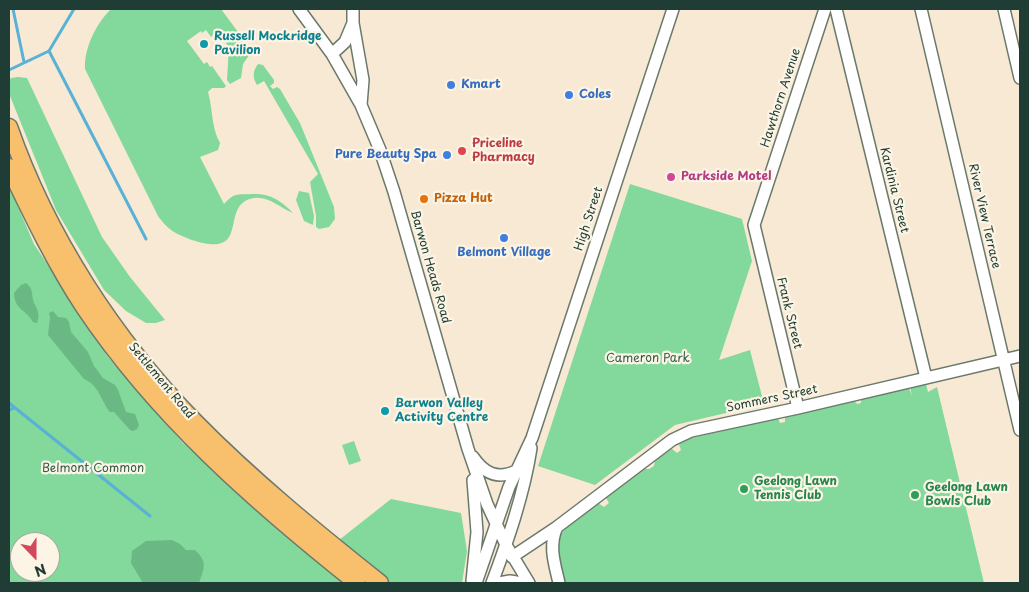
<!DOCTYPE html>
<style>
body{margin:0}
#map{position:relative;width:1029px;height:592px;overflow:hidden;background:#f8e9d4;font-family:"Playpen Sans",sans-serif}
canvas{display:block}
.frame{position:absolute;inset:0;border:10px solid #1f3d34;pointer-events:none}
.north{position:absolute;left:10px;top:532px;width:50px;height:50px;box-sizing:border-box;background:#fcf5e5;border:1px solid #a4ab9e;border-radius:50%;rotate:158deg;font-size:14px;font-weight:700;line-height:20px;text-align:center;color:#1f3d34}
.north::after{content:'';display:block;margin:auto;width:18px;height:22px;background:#d1495b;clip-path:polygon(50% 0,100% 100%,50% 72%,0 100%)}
</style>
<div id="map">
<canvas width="1029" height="592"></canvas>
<div class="frame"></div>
<div class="north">N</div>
</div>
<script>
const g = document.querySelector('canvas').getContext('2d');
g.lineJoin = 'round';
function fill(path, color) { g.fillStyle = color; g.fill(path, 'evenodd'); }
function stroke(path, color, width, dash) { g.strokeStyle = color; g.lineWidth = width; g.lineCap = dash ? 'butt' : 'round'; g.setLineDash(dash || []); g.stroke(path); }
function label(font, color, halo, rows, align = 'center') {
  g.font = font + ' "Playpen Sans",sans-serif'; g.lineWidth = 4.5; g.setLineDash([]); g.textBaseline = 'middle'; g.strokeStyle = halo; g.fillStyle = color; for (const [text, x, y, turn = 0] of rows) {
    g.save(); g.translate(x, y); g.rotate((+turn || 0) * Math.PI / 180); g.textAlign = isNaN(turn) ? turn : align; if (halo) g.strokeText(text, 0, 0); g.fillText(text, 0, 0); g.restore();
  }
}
fill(new Path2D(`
 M111,9H221L249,47L250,54L243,64L241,78L230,84L227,80L229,47L218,32L211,37L206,30L202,33L201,31L187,41L204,64L207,62L210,67L212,66L226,86L224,88H212L208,92C213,109 211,127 220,143L218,150L200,157L224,204C235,192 237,195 252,194C269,193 281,200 293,213C280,208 269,196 254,198C217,204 254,260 192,240C176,234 169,231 158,216L85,69C84,48 96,24 111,9Z
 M258,64L263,65L274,80V83L270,86L273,89L277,87L280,89L300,123L334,207L335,219L329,227L319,229L316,227V216L310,182L318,174L264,81L257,85C252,77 253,71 258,64Z
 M18,77L27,78L102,237L130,277L165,320L156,323H146L126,311L104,290L56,210L10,96L9,80L11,78Z
 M630,184L742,219L752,261L719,360L750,350L764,404L675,425L595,485L538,466Z
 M9,186L34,244L108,357L183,443L315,559L391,499L461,513L467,551L462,583H9ZM20,542H50V572H20Z
 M299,191L309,193L314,216L313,225L304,221L296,200Z
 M926,384L928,392L937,387L984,583H563C561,573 556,562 556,552C556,528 581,516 598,503L604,507L609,503L606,498L644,469H649L654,466L655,461L670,449H672L677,453L681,450L679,445L682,441L691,438L778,418L780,423L785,422V416L854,400L857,404L861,403V399L909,388L912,396L910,387Z
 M354,441L361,461L349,465L342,445Z`), '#83d89b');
fill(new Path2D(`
 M26,283C34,289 31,295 34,303C38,310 40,315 37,323L33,322C26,309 15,311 14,293L21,285Z
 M53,311L58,317L66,318L69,322L71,332L88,352L94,366L103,378L115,385L118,390L126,412L135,414L139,425L137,429L133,431L130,430L114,412H110C101,401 99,385 84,379L48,335L50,318L49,313Z
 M172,540L180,544L186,550H195C208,562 204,568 199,583H143L131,563L132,551L146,541Z`), '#6ab883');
stroke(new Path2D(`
 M13,9L24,62
 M49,51L74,9
 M9,70L49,51L146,239
 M9,403L150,516
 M9,410L14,408`), '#59b1d6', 3);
const minor = new Path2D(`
 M299,9L332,54L361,105L380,150L394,192L468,449L487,504L506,545L529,583
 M353,9V23L363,80L361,105
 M836,9L926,378
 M921,9L1020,430
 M1004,9L1020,78
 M332,54L345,42L353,23
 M798,408L754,225L825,9
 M473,457C484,473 497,480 516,471
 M557,527C548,546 555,565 559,583
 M512,557L557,527L672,440L691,431L798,408L1020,356
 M472,581L477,532L473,480
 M476,583L509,487L532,438L673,9
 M492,583C508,540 524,494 531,448
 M499,583L510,581L522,583`);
const highway = new Path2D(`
 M9,127C47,236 114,339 195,422C252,480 316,532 380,583
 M9,167C32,215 55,263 84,307C157,416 255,502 357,583`);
stroke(minor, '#6b796c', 14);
stroke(highway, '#6b796c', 19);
stroke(minor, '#fff', 11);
stroke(highway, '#f8bf6c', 16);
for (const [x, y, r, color] of [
 [204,44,5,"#0f9aa8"],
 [451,85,5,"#3f7fe0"],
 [569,95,5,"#3f7fe0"],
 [462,151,5,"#e0444e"],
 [447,155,5,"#3f7fe0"],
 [671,177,5,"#d1479c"],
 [424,199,5,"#e8710a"],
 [504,238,5,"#3f7fe0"],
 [385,411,5,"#0f9aa8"],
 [744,489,5,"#2e9e5b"],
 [915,495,5,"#2e9e5b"]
]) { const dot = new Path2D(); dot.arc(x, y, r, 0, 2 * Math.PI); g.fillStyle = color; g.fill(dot); stroke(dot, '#fcf5e5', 2); }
label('bold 12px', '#0d838f', '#fcf5e5', [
 ["Russell Mockridge",214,37],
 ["Pavilion",214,51],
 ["Barwon Valley",395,404],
 ["Activity Centre",395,418]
], 'left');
label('bold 12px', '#366cbe', '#fcf5e5', [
 ["Kmart",461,85],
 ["Coles",579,95],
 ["Pure Beauty Spa",437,155,"right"],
 ["Belmont Village",504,253,"center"]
], 'left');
label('12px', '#1f3d34', '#fcf5e5', [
 ["Hawthorn Avenue",781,98,-72],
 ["Kardinia Street",894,190,76],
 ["River View Terrace",984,216,77],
 ["High Street",589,219,-72],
 ["Barwon Heads Road",430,267,74],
 ["Frank Street",789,313,76],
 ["Settlement Road",161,381,50],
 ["Sommers Street",772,399,-12]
]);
label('bold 12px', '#be3a42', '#fcf5e5', [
 ["Priceline",472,144],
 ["Pharmacy",472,158]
], 'left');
label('bold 12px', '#b23c85', '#fcf5e5', [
 ["Parkside Motel",681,177]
], 'left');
label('bold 12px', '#c56008', '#fcf5e5', [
 ["Pizza Hut",434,199]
], 'left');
label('12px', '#335c49', '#fcf5e5', [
 ["Cameron Park",648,359],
 ["Belmont Common",93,469]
]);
label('bold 12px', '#27864d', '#fcf5e5', [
 ["Geelong Lawn",754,482],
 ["Tennis Club",754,496],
 ["Geelong Lawn",925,488],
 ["Bowls Club",925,502]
], 'left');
</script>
